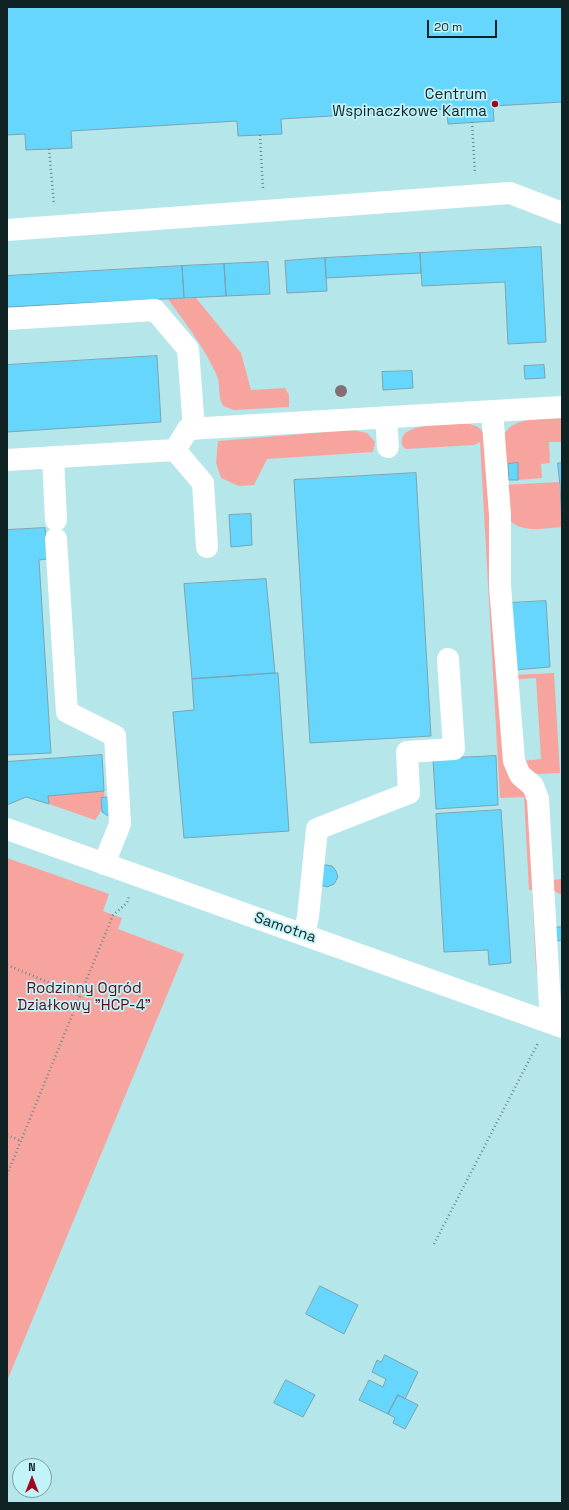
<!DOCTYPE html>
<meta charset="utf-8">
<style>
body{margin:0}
#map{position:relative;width:569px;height:1510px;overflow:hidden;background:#b5e6ea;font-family:"Space Grotesk",sans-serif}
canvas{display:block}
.frame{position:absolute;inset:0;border:8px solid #0f2224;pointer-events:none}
.north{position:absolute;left:12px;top:1458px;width:40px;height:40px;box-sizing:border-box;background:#c2f3f8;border:1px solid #7a9fa3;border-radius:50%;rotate:0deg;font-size:11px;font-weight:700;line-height:16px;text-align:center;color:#0f2224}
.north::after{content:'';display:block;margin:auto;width:14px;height:18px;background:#a30620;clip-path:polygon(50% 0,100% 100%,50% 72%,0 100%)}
.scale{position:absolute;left:427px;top:20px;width:70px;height:18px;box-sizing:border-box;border:2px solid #0f2224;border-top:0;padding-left:5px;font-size:12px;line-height:14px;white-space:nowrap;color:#0f2224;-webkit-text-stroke:3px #c2f3f8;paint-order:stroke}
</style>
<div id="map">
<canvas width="569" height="1510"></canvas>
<div class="frame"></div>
<div class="north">N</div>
<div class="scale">20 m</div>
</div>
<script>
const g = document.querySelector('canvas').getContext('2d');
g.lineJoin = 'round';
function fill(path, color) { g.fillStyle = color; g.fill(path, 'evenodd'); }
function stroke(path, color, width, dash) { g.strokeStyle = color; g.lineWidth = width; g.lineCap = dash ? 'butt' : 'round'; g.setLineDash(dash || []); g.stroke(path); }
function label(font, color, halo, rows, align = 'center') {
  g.font = font + ' "Space Grotesk",sans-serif'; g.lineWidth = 3.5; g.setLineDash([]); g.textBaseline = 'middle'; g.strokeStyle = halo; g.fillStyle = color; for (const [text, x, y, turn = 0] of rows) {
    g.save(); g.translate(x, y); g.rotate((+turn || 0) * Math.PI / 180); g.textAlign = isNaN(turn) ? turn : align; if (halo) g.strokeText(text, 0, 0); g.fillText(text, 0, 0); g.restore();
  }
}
fill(new Path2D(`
 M196,298L241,353L251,390L285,388L289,395V407L234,410L223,406C217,394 221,386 217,376C205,348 186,324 168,299Z
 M562,418V442H549L550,463L541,464L542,478L518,480L517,463L502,464C503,456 501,444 504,436C510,416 545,419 562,418Z
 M470,424L478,427L484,433L527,793L541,997L536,968L532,890H529L524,797L500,798L480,442L474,445L406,449C402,446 401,444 402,439C404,422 456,424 470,424Z
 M352,430L367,433L375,442L373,452L267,459L254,485L239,486L221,478L216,463L218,441Z
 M559,482L562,527C546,528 520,534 509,519C505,513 505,493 503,485Z
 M554,673L560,773L538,774L531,772L523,761L541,759L536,678L518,679L514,675Z
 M104,791C106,803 102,811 95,820L49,804L48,796Z
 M7,858L109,894L103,911L122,918L118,929L184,954L7,1381Z
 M562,879V895L554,891L552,880Z`), '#f7a49f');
const building = new Path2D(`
 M7,7H562V102L493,106L494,121L448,124L447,109L281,119L282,134L238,136L237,121L71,131L72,148L26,150L25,134L7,135Z
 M541,247L546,342L508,344L505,282L422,286L420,253Z
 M420,253L421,273L326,278L325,258Z
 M325,258L327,291L287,293L285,261Z
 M268,262L270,294L226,296L224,264Z
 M224,264L226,296L184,298L182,266Z
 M182,266L184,298L7,307V276Z
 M157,356L161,422L7,432V365Z
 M544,365L545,378L525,379L524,366Z
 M412,371L413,388L383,390L382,372Z
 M518,463V480H509L508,464Z
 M558,463H562V526L560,485Z
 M416,473L431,736L310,743L294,480Z
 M251,514L252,545L231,547L229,515Z
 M45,528L47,559L39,560L51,753L7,755V530Z
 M266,579L275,673L192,679L184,584Z
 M546,601L550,667L514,670L510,603Z
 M275,673H278L289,831L184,838L173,712L194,710L192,679Z
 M102,755L104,791L48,796L49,804L26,797L7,805V762Z
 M496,756L498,805L436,809L433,759Z
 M114,797L110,817L102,812L101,798Z
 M501,810L511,963L489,965L488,950L444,952L436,814Z
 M326,865L332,866L336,871L338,877L334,884L327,887L321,885L320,868Z
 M556,927H562V940L557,941Z
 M320,1286L358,1305L344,1334L306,1314Z
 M385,1355L418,1372L405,1399L398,1395L388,1414L359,1400L369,1380L383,1387L386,1379L372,1372L377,1360L381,1362Z
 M286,1380L315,1395L303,1417L274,1403Z
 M398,1395L418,1405L405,1429L393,1423L395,1418L388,1414Z`);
fill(building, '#67d6fc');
stroke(building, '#79a3b2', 1);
stroke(new Path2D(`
 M472,122L475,174
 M260,135L263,189
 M49,149L54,205
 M7,965L81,996
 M7,1135L21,1141
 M7,1175L113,915L127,903L129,897
 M434,1244L538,1043`), '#688b8e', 2.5, [1, 3]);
stroke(new Path2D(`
 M7,230L510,193L562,213
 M7,319L155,310L188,349L194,429
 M492,411L500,515V586L514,761L520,775L533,786L538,799L551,1023
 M386,418L388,447
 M175,450L203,483L207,547
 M53,457L56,520
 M7,460L175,450L188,429L562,407
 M56,539L67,712L115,736L120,824L104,864
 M7,829L562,1027
 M304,934L308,917L317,829L409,793L407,752L454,749L448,659`), '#fff', 22);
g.fillStyle = '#856d73';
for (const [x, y] of [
 [341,391]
]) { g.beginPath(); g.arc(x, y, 6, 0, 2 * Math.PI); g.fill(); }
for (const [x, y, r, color] of [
 [495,104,4,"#a30620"]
]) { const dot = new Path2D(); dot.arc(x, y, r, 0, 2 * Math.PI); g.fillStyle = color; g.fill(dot); stroke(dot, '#c2f3f8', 1.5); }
label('15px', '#0f2224', '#c2f3f8', [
 ["Centrum",487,95],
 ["Wspinaczkowe Karma",487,112]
], 'right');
label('15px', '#0f2224', '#c2f3f8', [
 ["Samotna",285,928,19]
]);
label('15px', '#5e0a12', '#c2f3f8', [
 ["Rodzinny Ogród",84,989],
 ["Działkowy \"HCP-4\"",84,1006]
]);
</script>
